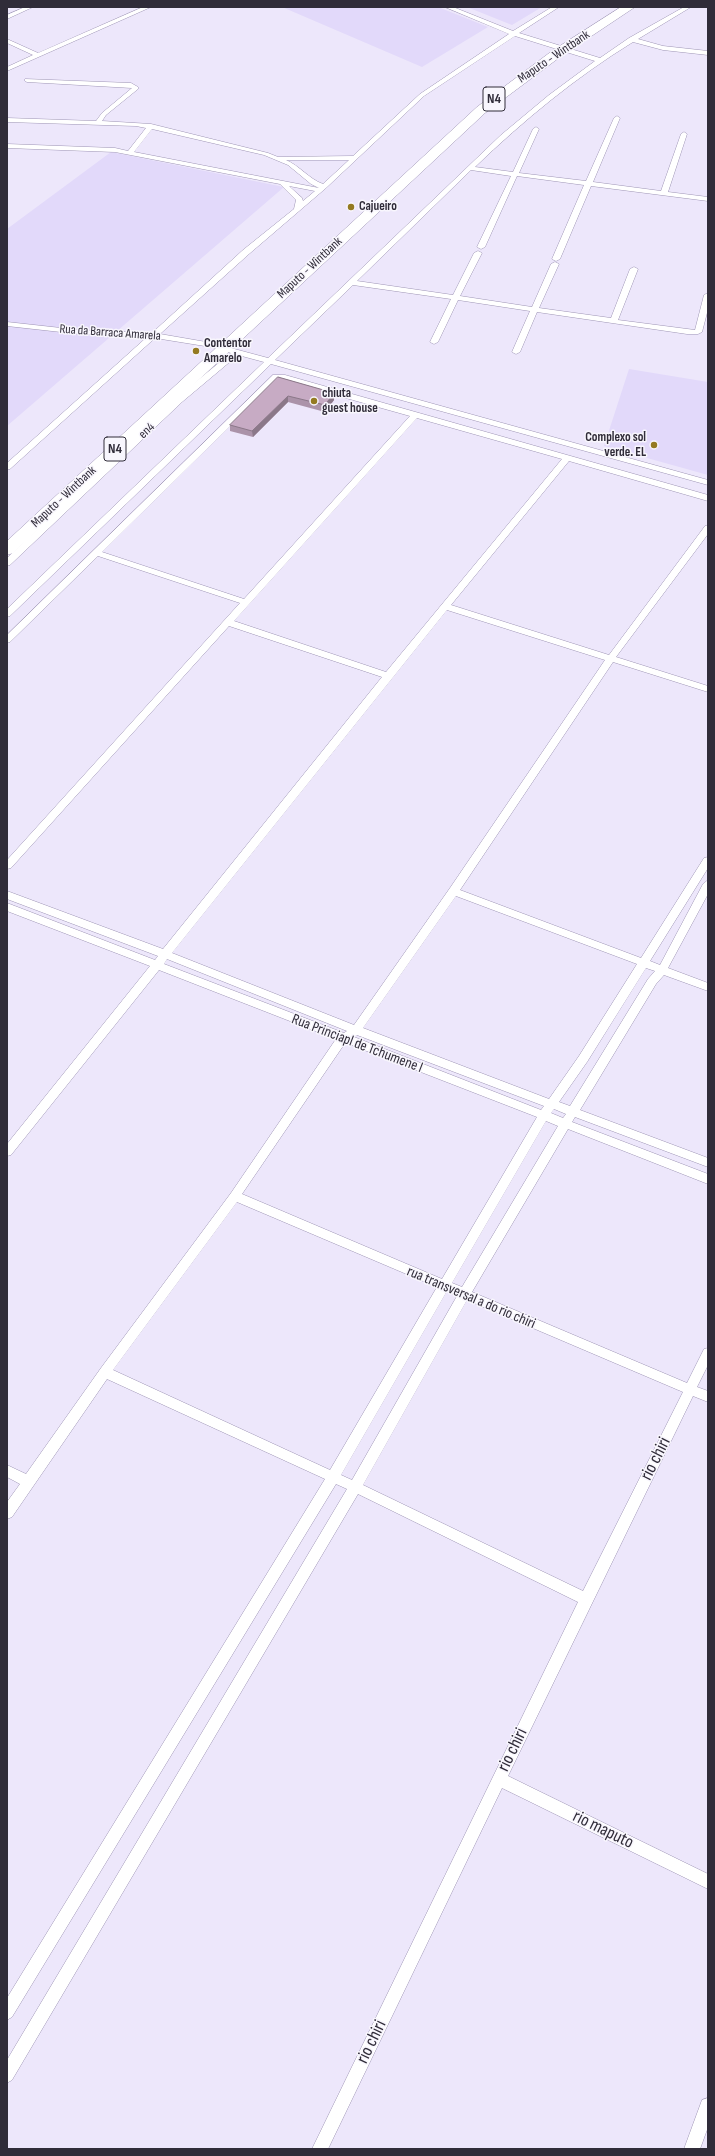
<!DOCTYPE html>
<style>
body{margin:0}
#map{position:relative;width:715px;height:2156px;overflow:hidden;background:#ede7fb;font-family:"Sofia Sans Condensed",sans-serif}
canvas{display:block}
.frame{position:absolute;inset:0;border:8px solid #302c39;pointer-events:none}
</style>
<div id="map">
<canvas width="715" height="2156"></canvas>
<div class="frame"></div>
</div>
<script>
const g = document.querySelector('canvas').getContext('2d');
g.lineJoin = 'round';
function fill(path, color) { g.fillStyle = color; g.fill(path, 'evenodd'); }
function stroke(path, color, width, dash) { g.strokeStyle = color; g.lineWidth = width; g.lineCap = dash ? 'butt' : 'round'; g.setLineDash(dash || []); g.stroke(path); }
function label(font, color, halo, rows, align = 'center') {
  g.font = font + ' "Sofia Sans Condensed",sans-serif'; g.lineWidth = 3; g.setLineDash([]); g.textBaseline = 'middle'; g.strokeStyle = halo; g.fillStyle = color; for (const [text, x, y, turn = 0] of rows) {
    g.save(); g.translate(x, y); g.rotate((+turn || 0) * Math.PI / 180); g.textAlign = isNaN(turn) ? turn : align; if (halo) g.strokeText(text, 0, 0); g.fillText(text, 0, 0); g.restore();
  }
}
fill(new Path2D(`
 M282,7H438L488,27L422,67Z
 M467,7H542L512,25Z
 M111,152L284,187L7,426V229Z
 M629,369L708,382V475L604,446Z`), '#e2d9fa');
const street = new Path2D(`
 M25,7H33L7,19V15Z
 M143,7H151L7,71V67L33,55L7,43V39L38,53Z
 M445,7H453L513,31L552,7H559L519,33L600,58L629,38L684,7H691L638,39L663,46L708,51V55L663,50L633,42C576,77 524,120 475,167L513,172L533,129L536,127L539,129L519,173L586,181L614,118L617,116L620,118L593,182L661,191L681,134L684,132L687,134L668,192L708,197V201L591,186L560,259L556,261L552,259L584,185L517,176L485,247L481,249L477,247L511,176L471,170L357,281L453,295L474,253L478,251L482,253L460,296L532,307L551,264L555,262L559,264L539,308L611,318L630,269L634,267L638,269L618,320L695,330L704,295L708,293V309L702,332L698,334H687L537,312L520,352L516,354L512,352L530,311L458,300L438,342L434,344L430,342L451,299L353,285L275,360L708,480V485L271,364L10,616L7,617V609L264,362L238,355L182,402L10,565L7,566V558L176,398L231,353L211,347L155,338L10,469H7V463L147,337L79,334L7,326V322L79,330L152,333L243,250L294,209L296,200L280,184L115,152L7,148V144L115,148L128,151L146,128L136,126L7,122V118L96,121L102,113L132,88L27,82L25,81V79L131,83L138,87V89L106,115L102,121L151,124L268,153L278,157L353,156L420,94L509,34ZM515,36L595,61L549,95L501,135L268,358L212,343L160,334L249,254L326,188L424,96ZM152,129L264,155L288,165L311,184L319,188L134,152ZM286,160H349L323,184C309,179 300,166 286,160ZM289,186L315,191L303,201L302,198Z
 M273,375H285L708,495V501L569,461L451,605L609,655L705,526L708,525V534L616,657L708,686V692L613,662L460,890L641,958L704,858L708,857V868L650,961L660,965L703,884L708,880V894L668,968L708,983V991L664,975L656,984L580,1110L708,1158V1167L575,1117L572,1122L708,1174V1184L568,1129L472,1292L687,1383L704,1349L708,1348V1365L697,1387L708,1391V1402L693,1396L508,1776L708,1874V1889L502,1788L328,2149H312L578,1602L358,1494L12,2080L7,2083V2060L347,1489L336,1484L12,2017L7,2020V1998L325,1479L107,1379L12,1517L7,1519V1502L20,1484L7,1477V1465L26,1474L101,1368L231,1193L336,1039L159,970L11,1155L7,1156V1144L150,966L7,911V903L155,960L158,956L7,899V891L163,949L382,677L229,626L11,868L7,869V860L240,603L98,556L10,642L7,643V635ZM278,379L410,416L244,599L102,552ZM417,418L562,459L386,672L234,621ZM447,610L605,660L450,888L354,1025L172,953ZM456,896L637,964L579,1056L549,1099L363,1028ZM167,959L347,1031L344,1033L164,964ZM646,968L655,971L648,979L570,1106L559,1102L587,1062ZM357,1035L544,1106L541,1110L354,1037ZM346,1043L537,1117L442,1279L242,1194L343,1046ZM554,1109L566,1114L563,1118L551,1113ZM546,1121L558,1126L462,1287L452,1283ZM237,1202L437,1287L330,1470L113,1370ZM447,1291L457,1296L352,1480L341,1475ZM467,1300L683,1392L583,1591L363,1485Z
 M708,2098V2127L700,2149H684L702,2100Z`);
const highway = new Path2D(`
 M621,7H635L560,57L485,113L13,553L7,555V541L477,107L552,51Z`);
stroke(street, '#9e95b5', 1);
stroke(highway, '#9e95b5', 1);
fill(street, '#fff');
fill(highway, '#fff');
fill(new Path2D(`
 M278,377L334,393V400L325,412L288,402L253,437L230,431V425Z`), '#ab93a9');
fill(new Path2D(`
 M334,393V400L325,412V405Z
 M288,396V402L253,437L252,431Z`), '#8b7889');
const building = new Path2D(`
 M278,377L334,393L325,405L288,396L252,431L230,425Z`);
fill(building, '#c7abc4');
stroke(building, '#8b7889', 1);
for (const [x, y, r, color] of [
 [351,207,4,"#947a21"],
 [196,351,4,"#947a21"],
 [314,401,4,"#947a21"],
 [654,445,4,"#947a21"]
]) { const dot = new Path2D(); dot.arc(x, y, r, 0, 2 * Math.PI); g.fillStyle = color; g.fill(dot); stroke(dot, '#f8f6fd', 1.5); }
label('13px', '#302c39', '#f8f6fd', [
 ["Maputo - Wintbank",554,57,-34],
 ["Maputo - Wintbank",310,268,-43],
 ["Rua da Barraca Amarela",110,333,4],
 ["en4",147,431,-43],
 ["Maputo - Wintbank",64,497,-43]
]);
label('bold 13px', '#302c39', '#f8f6fd', [
 ["Cajueiro",359,207],
 ["Contentor",204,344],
 ["Amarelo",204,359],
 ["chiuta",322,394],
 ["guest house",322,409],
 ["Complexo sol",646,438,"right"],
 ["verde. EL",646,453,"right"]
], 'left');
for (const [x, y, w] of [
 [494,99,22],
 [115,449,22]
]) { const box = new Path2D(); box.roundRect(x - w / 2, y - 12, w, 24, 3); g.fillStyle = '#f8f6fd'; g.fill(box); stroke(box, '#302c39', 1); }
label('bold 14px', '#302c39', null, [
 ["N4",494,99],
 ["N4",115,449]
]);
label('15px', '#302c39', '#f8f6fd', [
 ["Rua Princiapl de Tchumene I",357,1044,21],
 ["rua transversal a do rio chiri",471,1298,23]
]);
label('18px', '#302c39', '#f8f6fd', [
 ["rio chiri",656,1459,-63],
 ["rio chiri",513,1750,-64],
 ["rio maputo",603,1830,26],
 ["rio chiri",372,2042,-64]
]);
</script>
